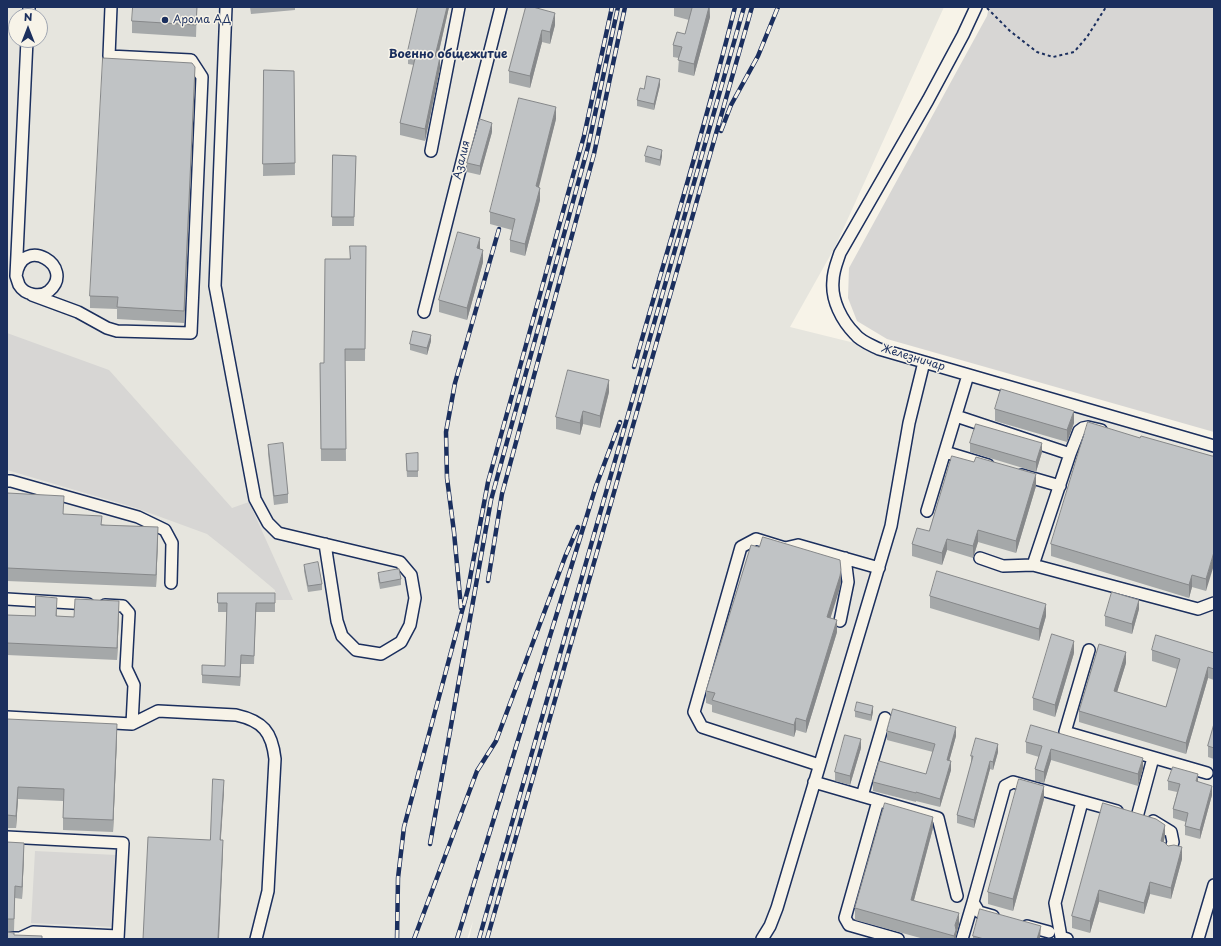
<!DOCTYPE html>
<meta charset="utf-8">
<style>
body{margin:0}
#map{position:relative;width:1221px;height:946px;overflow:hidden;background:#f7f3e8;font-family:"Playpen Sans",sans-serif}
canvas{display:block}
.frame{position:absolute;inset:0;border:8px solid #1b2f5e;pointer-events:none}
.north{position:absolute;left:8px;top:8px;width:40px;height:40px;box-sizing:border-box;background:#f7f3e8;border:1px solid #9fa5b1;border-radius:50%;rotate:0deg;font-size:11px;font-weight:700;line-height:16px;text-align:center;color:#1b2f5e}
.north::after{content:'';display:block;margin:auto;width:14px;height:18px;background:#1b2f5e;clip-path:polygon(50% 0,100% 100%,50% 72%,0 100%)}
</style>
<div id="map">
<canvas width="1221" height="946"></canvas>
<div class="frame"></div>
<div class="north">N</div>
</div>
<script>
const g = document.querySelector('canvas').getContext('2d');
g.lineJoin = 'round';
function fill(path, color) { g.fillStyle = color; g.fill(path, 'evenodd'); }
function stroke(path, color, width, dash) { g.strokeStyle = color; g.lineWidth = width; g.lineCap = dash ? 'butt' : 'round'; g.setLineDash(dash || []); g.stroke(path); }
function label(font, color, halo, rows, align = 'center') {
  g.font = font + ' "Playpen Sans",sans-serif'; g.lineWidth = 3; g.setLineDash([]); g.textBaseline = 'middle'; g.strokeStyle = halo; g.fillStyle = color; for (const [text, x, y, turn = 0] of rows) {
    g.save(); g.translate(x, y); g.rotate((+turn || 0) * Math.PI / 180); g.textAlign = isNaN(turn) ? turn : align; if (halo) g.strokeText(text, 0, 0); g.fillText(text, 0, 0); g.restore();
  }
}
fill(new Path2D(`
 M7,7H944L835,247L790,327L879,349L1214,446V939H469L473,921L467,939H7ZM16,16H40V40H16Z`), '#e6e5de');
fill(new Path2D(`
 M989,7H1214V432L887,339L857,321L848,298L849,268L987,16Z
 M7,333L109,370L232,508L249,502L293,600H276L275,590L231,553L207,534L136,508L7,470Z
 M35,851L116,855L113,927L31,923Z`), '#d7d6d4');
const minor = new Path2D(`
 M226,7L215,286L255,499L268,523L278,533L400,562L411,575L415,598L410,625L401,642L381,654L356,650L342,636L337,621L325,544
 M976,7L963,35L928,100L840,253C837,262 833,271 833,281C831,300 842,321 855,334C860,341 871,345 879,349L1214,446
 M29,16V7
 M431,151L459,7
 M16,276C22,233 77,267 49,291C40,298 25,295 19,285C18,282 17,279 16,276L27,40
 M32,295L78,312L107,328L117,331L191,333L202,77L191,60L109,56L111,7
 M424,312L501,7
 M956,416L1070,454
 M945,452L988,465
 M1022,475L1060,486
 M7,481H11L138,517L165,530L172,543L171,583
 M927,511L968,375
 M980,558L1003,566L1033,565L1198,609L1214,603
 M1033,565L1070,454L1079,431L1083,428L1088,427L1101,430
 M7,599L88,604
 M105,605L123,606L129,613L126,668L134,685L132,724
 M840,621L848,582L845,558
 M1089,650L1065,732L1207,773
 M7,717L132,724L158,711L236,715C263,721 272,732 275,759L268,891L256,939
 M819,765L702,727L694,712L741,547L756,539L785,548L798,545L879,568
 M814,782L938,818L957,896
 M862,796L885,718
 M878,801L845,918L849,925L898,939
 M1137,817L1153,758
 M1153,821L1171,832L1173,842L1170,851
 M7,837L123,843L118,939
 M993,916L979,912L973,902L1005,786L1013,782L1117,811
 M1027,926L1049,932
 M7,938H20L33,932L118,936
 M762,939L770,926L777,908L891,526L909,423L924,362
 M962,939L973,902
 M1067,939L1061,937L1055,903L1082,802
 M1198,939L1214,885`);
stroke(minor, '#1b2f5e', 14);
stroke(new Path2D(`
 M987,8L1010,31L1037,52L1053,57L1074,52L1087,37L1106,7`), '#1b2f5e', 2, [3, 3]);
stroke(minor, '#f7f3e8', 11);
const rail = new Path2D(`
 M721,131L731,105L758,56L778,7
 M634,367C668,247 705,128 735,7
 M488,581L502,494L594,154L625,7
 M461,608L454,532L447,478L446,432L455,383L499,229
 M430,844L491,500L588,147L618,7
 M397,939L398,878L404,827L468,589L488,482L584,136L612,7
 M414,939L477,771L496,741L565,557L578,527
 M457,939L596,486L620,422
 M479,939L744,7
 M487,939L752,7`);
stroke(rail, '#1b2f5e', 4.5);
stroke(rail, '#f7f3e8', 3, [9]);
fill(new Path2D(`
 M197,7L196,37L132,33V21Z
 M250,7H295V10L251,14Z
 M449,7L438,56L440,69L425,141L400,135V123L414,65L408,64V51Z
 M526,7L555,25L550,44L542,42L530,88L509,83V71Z
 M674,7H710V17L694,76L678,72L679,58L673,57V45L685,34L689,20L674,16Z
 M264,70L294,71L295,175L263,176Z
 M195,79L184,323L117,319V309L90,308V296Z
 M660,85L654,110L637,106V100Z
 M556,119L538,187L540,200L525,256L510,252V240L512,230L490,224V212Z
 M492,132L480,175L467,172V163Z
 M333,155L356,156L354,226H332Z
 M645,156H662L660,166L645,162Z
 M366,246L365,361H345L346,461H321L320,363H324L350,259Z
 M483,262L467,320L439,312V300Z
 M431,341L427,355L410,350V344Z
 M609,392L600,428L583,424L580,435L556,429V417Z
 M995,409L1074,423L1067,442L995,421Z
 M1140,438L1212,456L1206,591L1192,587L1189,598L1051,556V544Z
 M970,443L1042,452L1036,472L970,452Z
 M268,445L288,494V503L274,505L268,454Z
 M406,460L418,471V477H407Z
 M1036,486L1016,553L978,542L973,558L947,550L942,565L912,556V544L929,531Z
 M7,493L64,514L158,539L156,587L7,581Z
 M304,565L322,584V590L308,592L304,571Z
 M378,573L401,579V585L380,589L378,579Z
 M841,582L830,618L837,632L806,733L796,730L794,737L712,712V705L706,703V691Z
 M218,593H275V612H256L254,664H241L240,686L202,683V675L225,666L227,612H218Z
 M930,596L1046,616L1039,641L930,608Z
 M1139,609L1132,634L1105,626V616Z
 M57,610V616L74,617L119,613L117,660L7,655V615L35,616Z
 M1152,650L1214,653V680L1208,678L1186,754L1079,722V711L1126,663L1117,692L1166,707L1177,669L1152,661Z
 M1074,653L1055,717L1033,710V698Z
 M855,711L873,712L871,721L855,717Z
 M7,719L117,737L113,832L63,830V801L18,799L16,828H7Z
 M1214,724V759L1208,757V746Z
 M887,731L956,736L949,761L951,770L940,807L916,801V802L873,791V782L926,774L933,752L887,740Z
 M1026,742L1143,769L1138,786L1051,760L1044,783L1035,781V769L1039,757L1026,753Z
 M861,748L850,785L835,781V772Z
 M998,752L993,770L990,769L974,828L957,823V815L971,764V756Z
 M1168,781L1198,782L1212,795L1200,839L1185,835V826L1186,822L1173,818V809L1177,792L1168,790Z
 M1044,799L1013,911L988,904V892Z
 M1103,803L1165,836L1163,842L1182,859L1171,899L1150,894L1144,914L1099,902L1090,933L1072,928V916Z
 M933,828L914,900L959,924L956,936V939H924L855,920V908Z
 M7,842L24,855L22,899L15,898L14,931L7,932Z
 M973,936L1041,938L1040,939H973Z`), '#a5a8a9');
fill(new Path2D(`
 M447,7H449L435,68V56Z
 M709,7L710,17L694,76V64Z
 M555,13V25L550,44V32Z
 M542,30V42L530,88V76Z
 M440,57V69L425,141V129Z
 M195,67V79L184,323V311Z
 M660,79V85L654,110V104Z
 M556,107V119L536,199V186Z
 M492,123V132L480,175V166Z
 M662,150V156L660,166V160Z
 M540,188V200L525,256V244Z
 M480,238V250L477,248Z
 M483,250V262L467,320V308Z
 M431,335V341L427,355V348Z
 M609,380V392L600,428V416Z
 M583,411V424L580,435V423Z
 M1074,411V423L1067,442V430Z
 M1042,443V452L1036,472V462Z
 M1036,474V486L1016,553V541Z
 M158,527V539L156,587V575Z
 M978,530V542L973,558V546Z
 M947,539V550L942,565V553Z
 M1214,552V565L1206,591V579Z
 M841,570V582L840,588L827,629V617Z
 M1192,575V587L1189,598V585Z
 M1139,600V609L1132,634V624Z
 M119,601V613L117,660V648Z
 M1046,604V616L1039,641V629Z
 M837,620V632L806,733V721Z
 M1074,641V653L1055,717V705Z
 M1126,652V663L1114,702V691Z
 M241,655V664L240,686V677Z
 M1208,667V678L1186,754V743Z
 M873,706V712L871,721V715Z
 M796,718V730L794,737V725Z
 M117,724V737L113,832V820Z
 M956,727V736L947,769V760Z
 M861,739V748L850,785V776Z
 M998,744V752L993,770V762Z
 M1051,749V760L1044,783V772Z
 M1143,758V769L1138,786V774Z
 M951,761V770L940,807V799Z
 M990,761V769L974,828V820Z
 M1198,774V783L1196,781Z
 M224,780V792L220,852V840Z
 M1044,786V799L1013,911V899Z
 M1212,786V795L1200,839V830Z
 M18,787V799L16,828V816Z
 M933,817V828L911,911V900Z
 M1165,825V836L1161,853V841Z
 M223,840V852L219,939H218Z
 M24,843V855L22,899V887Z
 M1182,847V859L1171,899V888Z
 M1150,882V894L1144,914V903Z
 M1099,890V902L1090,933V921Z
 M959,913V924L956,936V939H954L955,925Z
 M1041,926L1040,939H1037Z`), '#86888a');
const building = new Path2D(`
 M133,7H197L196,25L132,21Z
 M418,7H447L435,56L440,57L425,129L400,123L416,54L408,51Z
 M526,7H533L555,13L550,32L542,30L530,76L509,71Z
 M687,7H709L694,64L678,60L682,47L673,45L677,32L685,34L692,8Z
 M103,58L192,63L195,67L184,311L117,307L118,297L90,296Z
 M264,70L294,71L295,163L263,164Z
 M647,76L660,79L654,104L637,100L640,88L644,89Z
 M519,98L556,107L536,186L540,188L525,244L510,240L515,219L490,212Z
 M480,119L492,123L480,166L467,163Z
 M648,146L662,150L660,160L645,156Z
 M333,155L356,156L354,217H332Z
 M458,232L480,238L477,248L483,250L467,308L439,300Z
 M350,246H366L365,349H345L346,449H321L320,363H324L325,259H350Z
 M413,331L431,335L427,348L410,344Z
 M568,370L609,380L600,416L583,411L580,423L556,417Z
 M1001,389L1074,411L1067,430L995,409Z
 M1088,422L1140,438L1141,436L1212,456H1214V552L1206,579L1192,575L1189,585L1051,544Z
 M976,424L1042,443L1036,462L970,443Z
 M283,443L288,494L274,496L268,445Z
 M418,453V471H407L406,454Z
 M952,456L974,462L976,457L1036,474L1016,541L978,530L973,546L947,539L942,553L912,544L917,528L929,531Z
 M7,493L64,496L63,514L102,516L101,525L158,527L156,575L7,568Z
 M763,537L840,560L841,570L840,576L827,617L837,620L806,721L796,718L794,725L712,700L715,693L706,691L751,545L759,547Z
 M318,562L322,584L308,586L304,565Z
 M399,569L401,579L380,583L378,573Z
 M937,571L1046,604L1039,629L930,596Z
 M1112,592L1139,600L1132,624L1105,616Z
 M218,593H275V603H256L254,656L241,655L240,677L202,675V665L225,666L227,603H218Z
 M36,596L57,598L56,616L74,617L75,599L119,601L117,648L7,643V615L35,616Z
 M1052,634L1074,641L1055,705L1033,698Z
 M1156,635L1214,653V669L1208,667L1186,743L1079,711L1099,644L1126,652L1114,691L1166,707L1180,659L1152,650Z
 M857,702L873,706L871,715L855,711Z
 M893,709L956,727L947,760L951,761L940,799L916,792V793L873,782L879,761L926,774L935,744L887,731Z
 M7,719L117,724L113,820L63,818L64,789L18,787L16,816L7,815Z
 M1214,724V748L1208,746Z
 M1031,725L1143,758L1138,774L1051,749L1044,772L1035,769L1042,746L1026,742Z
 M845,735L861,739L850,776L835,772Z
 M976,738L998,744L993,762L990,761L974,820L957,815L973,756H971Z
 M1173,767L1198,774L1196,781L1212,786L1200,830L1185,826L1188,813L1173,809L1180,784L1168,781Z
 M213,779L224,780L220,840H223L218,939H143L148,837L210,840Z
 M1019,779L1044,786L1013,899L988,892Z
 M885,803L933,817L911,900L959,913L955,925L956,930L954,936L855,908Z
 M1103,803L1156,819L1165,825L1161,841L1164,842L1168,846L1174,845L1182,847L1171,888L1150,882L1144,903L1099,890L1090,921L1072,916Z
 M7,842L24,843L22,887L15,886L14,919H7Z
 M980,909L1041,926L1037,939H984L973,936Z
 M7,932L14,933V935L42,936V939H7Z`);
fill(building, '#c0c3c5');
stroke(building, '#86888a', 1);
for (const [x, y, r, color] of [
 [165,20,4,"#1b2f5e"]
]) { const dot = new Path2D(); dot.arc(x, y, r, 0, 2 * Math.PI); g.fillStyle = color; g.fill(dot); stroke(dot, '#f7f3e8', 1.5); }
label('11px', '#1b2f5e', '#f7f3e8', [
 ["Арома АД",173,20]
], 'left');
label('11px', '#1b2f5e', '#f7f3e8', [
 ["Азалия",462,160,-76],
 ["Железничар",913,358,17]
]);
label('bold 12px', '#1b2f5e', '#f7f3e8', [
 ["Военно общежитие",448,55]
]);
</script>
